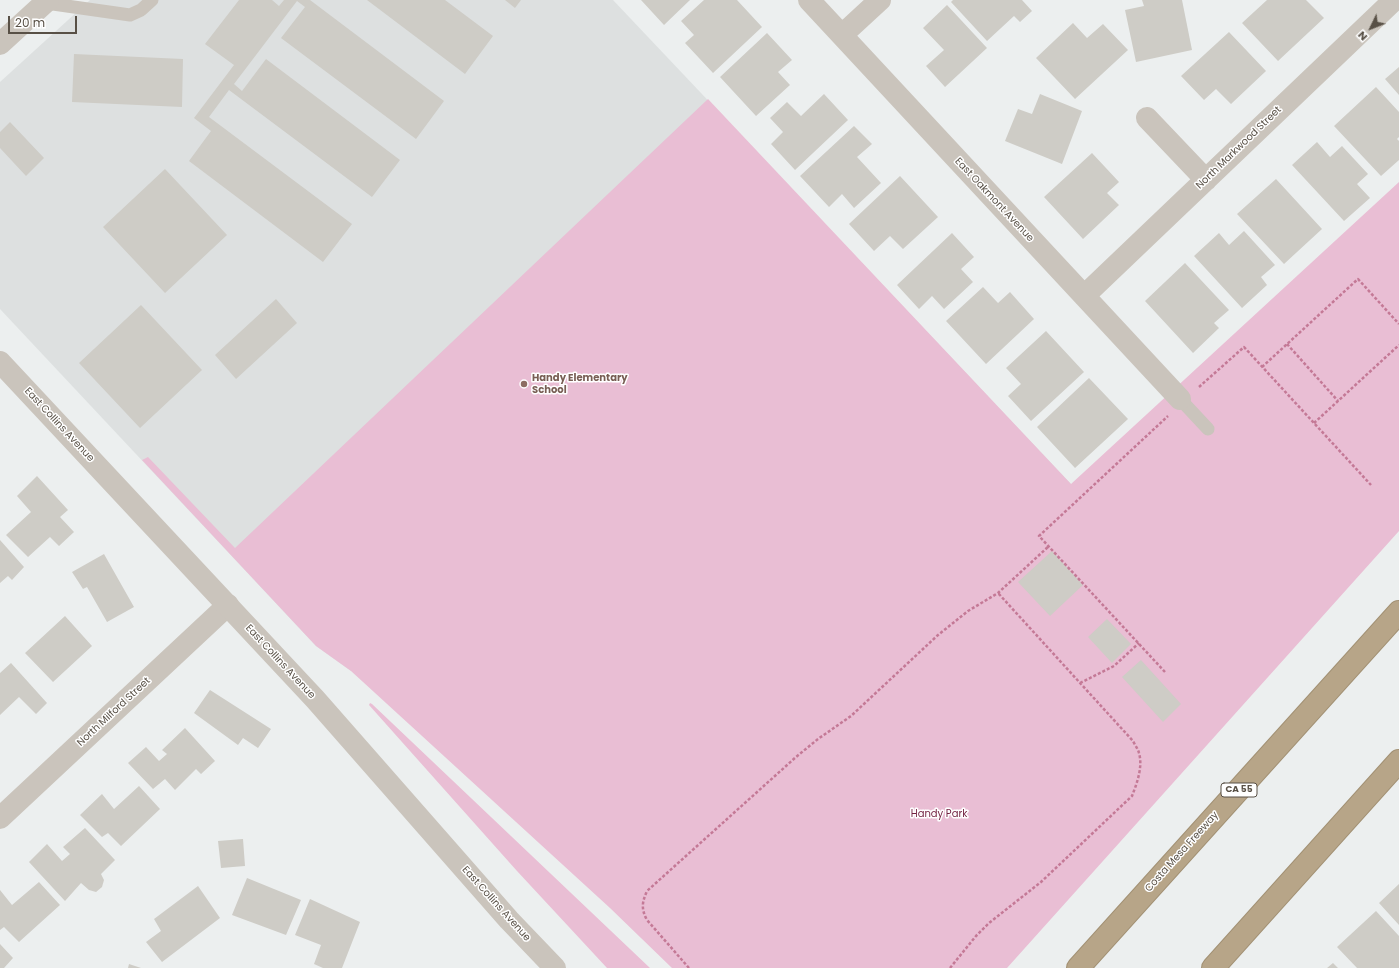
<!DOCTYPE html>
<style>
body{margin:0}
#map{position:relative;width:1399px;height:968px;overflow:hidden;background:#ecefef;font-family:Poppins,sans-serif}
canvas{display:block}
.north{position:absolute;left:1351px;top:8px;width:40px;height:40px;-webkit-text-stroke:3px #fff;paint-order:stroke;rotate:227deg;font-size:11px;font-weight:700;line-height:16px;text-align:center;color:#585046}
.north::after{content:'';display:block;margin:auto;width:14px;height:18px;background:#585046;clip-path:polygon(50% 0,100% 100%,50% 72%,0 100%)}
.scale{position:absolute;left:8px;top:16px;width:69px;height:18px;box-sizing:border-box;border:2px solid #585046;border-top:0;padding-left:5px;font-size:12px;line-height:14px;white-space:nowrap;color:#585046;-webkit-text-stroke:3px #fff;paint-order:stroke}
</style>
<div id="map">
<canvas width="1399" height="968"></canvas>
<div class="north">N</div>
<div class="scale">20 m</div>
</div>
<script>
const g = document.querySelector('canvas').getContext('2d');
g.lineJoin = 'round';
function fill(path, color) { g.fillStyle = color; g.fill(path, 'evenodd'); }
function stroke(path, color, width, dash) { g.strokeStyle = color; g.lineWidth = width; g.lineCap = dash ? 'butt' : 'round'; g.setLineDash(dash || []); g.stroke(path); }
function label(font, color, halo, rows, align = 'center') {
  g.font = font + ' Poppins,sans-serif'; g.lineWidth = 3; g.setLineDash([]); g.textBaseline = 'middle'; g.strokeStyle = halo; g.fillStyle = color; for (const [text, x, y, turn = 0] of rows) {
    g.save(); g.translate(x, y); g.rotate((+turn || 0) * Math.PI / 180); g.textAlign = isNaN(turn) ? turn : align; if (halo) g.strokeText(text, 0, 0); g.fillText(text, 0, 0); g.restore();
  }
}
fill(new Path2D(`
 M90,0H613L1071,484L351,671L316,646L0,309V82Z`), '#dde0e0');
fill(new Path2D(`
 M708,99L1071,484L1399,182V531L1007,968H672L610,908L351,671L316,646L142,460L148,457L235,548Z
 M370,703L372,704L650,968H607L517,871L369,705Z`), '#e9bed4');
fill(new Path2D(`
 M239,0H272L279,6L284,0H310L444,101L416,139L281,38L305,7L297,1L234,84L242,91L266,59L400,160L372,197L229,90L209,117L352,224L323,262L189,161L211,131L194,118L234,65L205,44Z
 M367,0H445L493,36L465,74Z
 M505,0H521L515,8Z
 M641,0H690L664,25Z
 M704,0H737L762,27L713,73L685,43L694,35L681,21Z
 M953,0H1022L1032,11L1020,22L1014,16L987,41L951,2Z
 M1142,0H1182L1192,50L1136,62L1125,10L1144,6Z
 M1267,0H1306L1324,18L1278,61L1242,23Z
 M947,5L987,48L945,87L926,66L944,50L923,28Z
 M1073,23L1087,38L1103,24L1128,50L1075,99L1036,58Z
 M1229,32L1266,71L1231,104L1216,89L1204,100L1181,76Z
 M767,33L792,60L778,72L790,85L756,116L720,77Z
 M74,54L183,59L182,107L72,102Z
 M1399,67V95L1385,79Z
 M1376,87L1399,112V137L1397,139L1399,141V160L1381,176L1334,126Z
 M824,94L848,120L795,170L771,144L783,132L770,118L787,102L801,116Z
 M1040,94L1082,111L1062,164L1005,141L1018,109L1032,114Z
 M10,122L44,158L26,176L0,148V132Z
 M854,126L872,144L857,157L881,183L854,208L842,194L829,207L800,176Z
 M1317,142L1330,157L1342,146L1368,174L1357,184L1370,198L1344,221L1292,165Z
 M1092,153L1119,182L1107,193L1119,205L1083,239L1044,197Z
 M165,169L227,235L165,293L103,227Z
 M900,176L938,217L903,249L890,236L874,251L849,224Z
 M1276,179L1322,229L1284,264L1237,214Z
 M1244,231L1275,265L1261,277L1267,285L1242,308L1194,256L1219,233L1229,245Z
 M952,233L974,257L961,269L973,282L944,309L932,296L919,309L897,285Z
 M1185,263L1229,310L1214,323L1219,328L1193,353L1145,301Z
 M983,287L998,303L1010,292L1034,319L986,364L946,321Z
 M276,299L297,323L236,379L215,355Z
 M141,305L202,370L140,428L79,363Z
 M1046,331L1084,372L1031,421L1008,396L1021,384L1006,368Z
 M1089,378L1128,419L1075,468L1037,427Z
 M37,476L68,510L60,517L74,532L59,546L50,537L28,557L6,535L31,512L17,496Z
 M0,540L24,567L12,580L8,576L0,583Z
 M1052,551L1083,585L1050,616L1018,582Z
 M104,554L134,607L107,622L87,587L83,589L72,572Z
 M65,616L92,646L53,682L25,653Z
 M1107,619L1131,644L1112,663L1088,637Z
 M1141,660L1181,704L1163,722L1122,677Z
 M11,663L47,703L36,714L19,697L0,715V673Z
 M210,690L271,729L258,748L243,738L238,745L194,713Z
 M185,728L215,761L201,774L196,769L175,790L165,779L153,789L128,763L146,747L159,761L167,754L162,750Z
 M139,786L160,809L121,846L108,833L102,837L80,815L102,794L114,809Z
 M85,828L115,860L101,874L104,880L102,887L96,892L89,890L81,883L65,901L29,862L47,844L62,861L70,854L63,847Z
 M243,839L245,866L221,868L218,841Z
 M247,878L301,900L286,935L232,915Z
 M39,882L60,905L19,942L4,927L0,930V890L12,905Z
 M1399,884V925L1379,903Z
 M198,886L220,918L162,962L146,942L161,931L154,919Z
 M310,899L360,922L342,968H323L314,964L321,945L295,935Z
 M1376,911L1399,936V968H1357L1337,947Z
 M0,944L13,958L4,968H0Z
 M1333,963L1338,968H1327Z
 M129,964L141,968H128Z`), '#ceccc6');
const motorway = new Path2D(`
 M1078,968L1399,612
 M1213,968L1399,761`);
stroke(motorway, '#a29174', 24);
stroke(new Path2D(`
 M1287,344L1338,401
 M1262,367L1358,279L1399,324
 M1199,387L1244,347L1371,485
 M1314,423L1399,345
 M1165,672L1039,536L1168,416
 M1080,683L1114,666L1139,643
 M689,968L647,920C641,909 642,902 647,891L796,757L818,739L851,716L938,635L968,611L998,593L1049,546
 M950,968L976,936L989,923L1041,882L1132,796C1137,783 1143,767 1139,753C1138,749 1135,745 1133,741L998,593`), '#c47996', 2.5, [3, 2]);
stroke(new Path2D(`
 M46,3L130,15L141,10L152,0
 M1180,399L1208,429`), '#cac4bc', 13);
stroke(new Path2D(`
 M809,0L1180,399
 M842,35L880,0
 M1147,118L1206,180
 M1084,296L1394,0
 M0,818L228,605`), '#cac4bc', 22);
stroke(new Path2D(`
 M0,44L48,0
 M0,362L315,699L509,920L555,968`), '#cac4bc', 22);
stroke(motorway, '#b7a588', 22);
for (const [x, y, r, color] of [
 [524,384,4,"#8d6e63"]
]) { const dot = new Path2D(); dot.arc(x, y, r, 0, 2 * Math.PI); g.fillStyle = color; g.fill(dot); stroke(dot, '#fff', 1.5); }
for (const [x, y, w] of [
 [1239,790,36]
]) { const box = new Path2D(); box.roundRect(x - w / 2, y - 7, w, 14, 3); g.fillStyle = '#fff'; g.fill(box); stroke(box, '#585046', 1); }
label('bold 9px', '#585046', null, [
 ["CA 55",1239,790]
]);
label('10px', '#585046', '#fff', [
 ["North Markwood Street",1239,148,-44],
 ["East Oakmont Avenue",994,200,47],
 ["East Collins Avenue",59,425,47],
 ["East Collins Avenue",280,662,47],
 ["North Milford Street",114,712,-43],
 ["Costa Mesa Freeway",1182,852,-48],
 ["East Collins Avenue",496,904,48]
]);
label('bold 10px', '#785e54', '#fff', [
 ["Handy Elementary",532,378],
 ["School",532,390]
], 'left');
label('10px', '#711f3f', '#fff', [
 ["Handy Park",939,814]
]);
</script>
